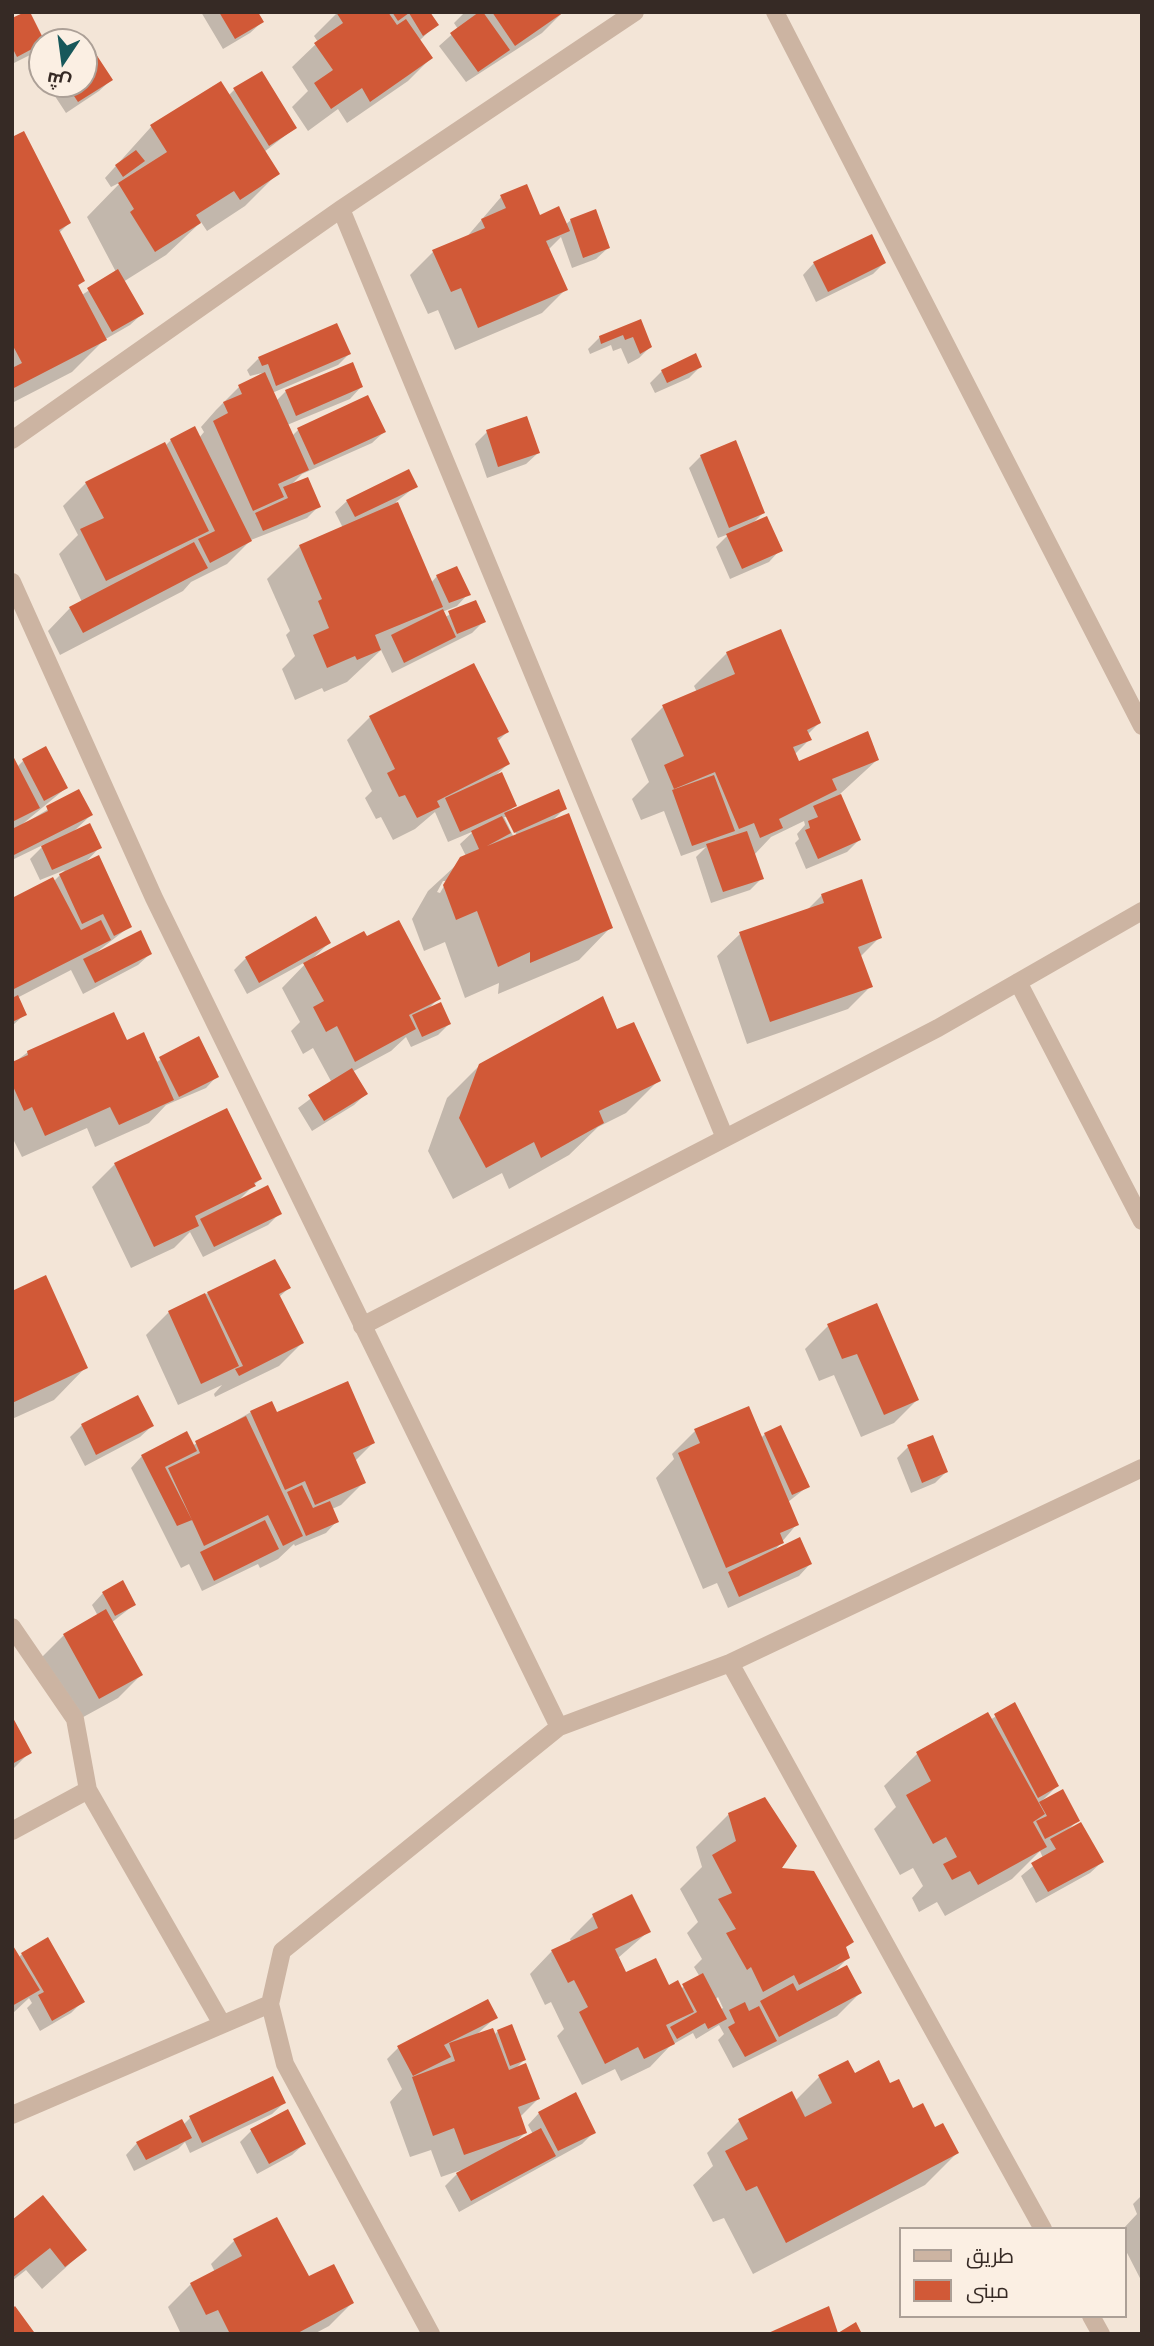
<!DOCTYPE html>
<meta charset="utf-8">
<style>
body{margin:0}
#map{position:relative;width:1154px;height:2346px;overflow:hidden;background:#f3e5d7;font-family:"IBM Plex Sans",Cairo,sans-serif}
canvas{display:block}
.frame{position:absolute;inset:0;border:14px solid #362a25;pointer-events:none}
.legend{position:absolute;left:899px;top:2227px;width:228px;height:91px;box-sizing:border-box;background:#fbefe3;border:2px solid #aca097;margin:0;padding:9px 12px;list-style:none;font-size:21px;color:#362a25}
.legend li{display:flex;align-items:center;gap:14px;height:35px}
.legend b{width:35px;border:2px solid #aca097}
.north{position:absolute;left:28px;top:28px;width:70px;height:70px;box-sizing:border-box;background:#fbefe3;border:2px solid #aca097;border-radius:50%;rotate:193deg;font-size:19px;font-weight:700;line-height:28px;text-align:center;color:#362a25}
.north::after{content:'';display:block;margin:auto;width:24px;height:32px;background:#17585b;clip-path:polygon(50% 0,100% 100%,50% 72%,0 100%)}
</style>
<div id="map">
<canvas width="1154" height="2346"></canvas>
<div class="frame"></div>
<ul class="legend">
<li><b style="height:9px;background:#ccb4a2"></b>طريق</li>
<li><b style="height:19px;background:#d15937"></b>مبنى</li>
</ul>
<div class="north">ش</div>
</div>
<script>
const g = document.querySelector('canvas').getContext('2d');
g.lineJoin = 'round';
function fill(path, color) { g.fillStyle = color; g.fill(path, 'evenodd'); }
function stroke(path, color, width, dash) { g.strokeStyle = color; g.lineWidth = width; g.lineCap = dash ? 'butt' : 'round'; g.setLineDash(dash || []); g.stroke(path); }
fill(new Path2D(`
 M201,12H256L262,22L250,33L223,49Z
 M428,12L436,25L419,41L431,58L408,81L347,123L338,109L308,131L292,107L308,91L292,67L318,42L314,36L337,13Z
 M465,12H563L542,33L466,82L439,46L458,29L454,23Z
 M12,20L42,42L32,54L12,64Z
 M84,52L111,80L99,91L66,113L47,84H84Z
 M234,90L295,128L264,152L277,174L245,206L207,231L201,222L166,255L123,282L142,314L130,325L104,340L72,372L12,403V139L69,223L59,233L83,281L77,287L82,295L116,272L87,217L121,182L111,187L105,178L151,127L228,96Z
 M501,197L539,217L565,225L571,220L608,248L596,259L572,268L561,237L548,250L565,290L542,313L455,350L438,310L428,314L410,275L433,252L465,239Z
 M814,263H884L873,274L816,302L803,275Z
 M640,321L650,347L639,358L628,364L621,348L613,351L611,345L590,354L588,349L600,337Z
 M349,354L338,365L272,393L276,401L286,391L361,387L350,399L287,425L292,436L298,430L384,432L372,443L302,474L290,486L319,506L307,518L251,540L227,564L191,582L183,591L60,655L48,631L70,608L82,602L59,554L78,535L63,506L86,483L165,446L171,440L199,438L204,432L201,427L216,410L239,387L262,373L250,376L247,370L259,358Z
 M700,367L689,378L655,393L650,383L662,371Z
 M487,432L538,453L526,464L487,478L475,444Z
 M701,456L763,513L752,524L780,550L769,562L730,579L716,547L729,534L718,538L689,468Z
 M416,486L396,502L431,583L437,576L468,594L457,606L442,612L445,617L475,602L483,622L472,633L392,673L381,650L347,682L324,692L322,688L295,700L282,669L295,656L286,635L290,631L267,579L300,546L343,528L335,512L347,501Z
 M727,653L819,723L808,734L810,739L794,755L798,763L877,760L840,794L859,840L847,852L806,869L795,843L799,839L797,834L805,825L804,821L771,837L754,855L762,878L750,890L711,903L696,857L706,847L681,856L664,811L641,820L632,799L649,782L631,739L663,707L697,692L694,686Z
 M370,717L507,732L497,742L508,764L494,777L515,806L506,814L565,808L552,821L611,927L579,960L498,994L499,983L465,998L445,942L424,951L412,919L428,891L466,856L460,844L474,831L448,842L435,812L415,829L393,840L381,817L376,819L365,798L372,791L347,740ZM504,817H508L519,840L516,842ZM443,881H447L440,893L437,892Z
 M12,758L17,767L23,761L66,788L19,827L78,791L91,815L73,832L100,847L84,864L129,927L93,955L150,954L138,965L83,994L71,970L17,998L25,1014L12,1026V900L54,881L65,870L40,880L30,859L45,844L12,860Z
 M822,895L880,937L860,957L871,986L848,1009L747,1044L717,956L740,934L807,910Z
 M329,943L311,960L439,998L428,1009L449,1024L438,1035L411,1047L406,1037L391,1051L352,1072L366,1094L354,1105L312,1131L298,1108L332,1083L313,1048L303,1054L291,1031L300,1022L282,988L309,960L247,994L234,970L246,958Z
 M616,1032L659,1080L626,1113L598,1127L569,1155L509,1189L502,1173L453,1199L428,1151L447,1098L480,1065Z
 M198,1038L217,1076L206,1088L166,1105L149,1123L95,1147L87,1128L22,1157L12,1137V1064L28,1052L126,1043L155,1063Z
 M115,1164L260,1179L238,1201L280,1213L268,1225L203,1257L190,1232L174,1248L131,1268L92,1187Z
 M289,1288L279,1297L302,1343L279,1366L215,1397L214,1394L222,1385L178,1405L146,1335L169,1312L208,1293Z
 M12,1292L86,1367L54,1400L12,1419Z
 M876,1305L917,1400L894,1423L861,1437L834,1375L819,1381L805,1349L828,1326Z
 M748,1408L761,1438L765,1434L807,1487L788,1502L797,1524L775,1550L810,1564L799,1576L728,1608L717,1583L703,1589L656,1478L674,1459L672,1454L695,1431Z
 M251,1412L276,1414L373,1443L355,1461L364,1482L341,1505L332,1509L337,1521L326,1533L295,1546L294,1544L278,1559L260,1568L258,1564L202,1591L189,1564L181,1568L131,1468L142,1456L192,1446Z
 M82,1425L152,1426L140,1437L85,1466L70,1437Z
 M908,1447L946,1472L935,1483L911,1493L897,1458Z
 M103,1593L134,1605L111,1623L141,1675L118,1698L76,1721L41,1658L64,1635L98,1616L92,1605Z
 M1014,1705L1057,1786L1041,1802L1078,1820L1069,1829L1102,1862L1090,1873L1036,1903L1021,1876L1043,1858L1040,1851L1012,1879L945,1916L937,1902L919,1912L912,1898L923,1886L913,1868L900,1875L874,1829L896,1807L884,1786L917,1754L987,1714L990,1720Z
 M12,1719L30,1752L12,1770Z
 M729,1814L779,1869L844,1948L848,1958L831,1975L860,1993L837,2016L733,2068L718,2040L724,2034L719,2025L696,2039L693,2033L670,2046L650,2067L621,2081L615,2069L582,2085L557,2036L564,2029L551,2002L545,2005L530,1974L552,1951L571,1942L570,1939L593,1916L631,1896L649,1931L618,1958L625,1974L680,1989L700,1977L694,1967L702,1959L687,1933L698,1922L680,1889L702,1867L696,1847ZM718,1997L723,2008L720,2010L715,2000Z
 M12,1947L18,1958L22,1954L83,2001L71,2013L40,2031L27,2008L32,2003L29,1998L12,2014Z
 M496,2017L476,2035H494L498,2031L524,2060L514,2070L538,2099L520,2117L525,2133L514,2143L533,2134L528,2125L539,2113L594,2132L582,2144L459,2212L445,2186L461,2170L441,2177L431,2150L410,2157L390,2102L402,2089L387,2059L398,2048Z
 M854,2075L889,2086L957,2153L925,2185L753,2274L724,2218L713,2222L693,2185L713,2166L707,2153L739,2121L795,2101L819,2077Z
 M284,2103L272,2114L190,2153L185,2142L178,2149L134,2171L126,2155L137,2143L183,2125L190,2118Z
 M251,2131L304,2144L292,2155L257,2174L240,2142Z
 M1142,2195V2282L1124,2247L1123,2229L1137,2214L1133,2204Z
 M12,2222L85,2250L42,2289L26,2270L12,2281Z
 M234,2241L308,2279L352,2303L329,2326L314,2334H181L168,2307L191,2284L215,2272L211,2264Z`), '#0003');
fill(new Path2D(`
 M25,12H30L45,42L17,57L12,47V18Z
 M219,12H258L264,22L235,39Z
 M336,12H388L397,25L406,19L433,58L370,102L362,88L331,109L314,83L333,70L314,43L343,23Z
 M392,12H430L439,25L423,36L409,13L398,21Z
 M479,12H483L510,50L478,72L450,33Z
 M492,12H564L515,46Z
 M90,45L113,80L78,102L66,84H84V49Z
 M262,71L297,128L269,146L233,88Z
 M221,81L280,174L240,200L234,191L196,215L201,223L155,252L130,212L134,209L118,183L167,152L150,125Z
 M24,131L71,223L59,230L85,281L78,285L107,340L12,389V368L22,363L12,344V137Z
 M136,150L145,161L123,177L115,165Z
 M527,184L540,215L559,206L570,231L546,241L568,290L478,328L461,288L451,292L432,250L485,228L481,219L506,208L500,195Z
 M596,209L610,248L583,258L570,219Z
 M872,234L886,263L828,292L813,262Z
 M118,269L144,314L112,332L87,288Z
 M641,319L652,347L640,354L633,337L625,340L623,335L601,344L599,336Z
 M337,323L351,354L276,386L268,364L262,366L258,357Z
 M696,353L702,367L667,383L661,370Z
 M353,362L363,387L296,416L285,390Z
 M265,372L309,470L278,484L284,497L253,511L213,421L228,413L223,402L242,394L238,385Z
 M368,395L386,432L314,465L297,428Z
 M527,416L540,453L498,467L486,430Z
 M195,426L252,541L210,563L198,539L215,531L170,439Z
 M736,440L765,513L729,528L700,455Z
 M165,442L209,531L106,581L80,529L104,518L85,482Z
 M409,469L418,487L355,517L346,500Z
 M308,477L321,507L263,531L255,513L288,498L283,487Z
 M398,502L443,607L375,635L381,650L357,660L355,656L327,668L313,635L329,628L318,601L322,599L299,545Z
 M767,516L783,551L742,569L726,534Z
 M194,542L208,568L83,633L69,607Z
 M457,566L471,595L449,603L436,575Z
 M476,600L486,622L457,634L448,611Z
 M443,609L456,637L404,663L391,635Z
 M781,629L821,723L807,730L812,740L793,747L799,761L868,731L879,760L832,779L837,790L779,819L783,828L760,838L754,823L739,829L715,772L674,789L664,765L684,756L662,705L735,674L726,652Z
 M474,663L509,732L497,738L510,764L437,801L440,807L417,818L405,795L399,797L387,773L395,769L369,716Z
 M46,746L68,788L44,801L22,759Z
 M12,754L40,808L12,822Z
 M502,772L517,806L460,832L445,798Z
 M714,775L735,831L692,846L672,790Z
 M79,789L93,815L12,856V829L48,811L46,806Z
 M559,789L567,809L514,833L504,813Z
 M841,794L861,840L818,859L805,830L810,828L808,821L818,817L813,806Z
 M569,813L613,928L530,963V952L498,967L477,911L456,920L443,885L460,857L479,849L471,831L502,816L511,833L487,846Z
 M90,823L102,848L52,870L41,846Z
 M747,831L764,879L723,892L706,844Z
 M99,855L132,927L114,936L103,914L82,924L59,874Z
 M53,877L81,930L101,920L111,940L12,990V898Z
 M862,879L882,938L858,947L873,987L770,1022L739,932L824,903L821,894Z
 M316,916L331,943L259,983L245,957Z
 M399,920L441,999L409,1015L416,1029L355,1062L337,1026L326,1032L313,1007L324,1001L303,963L364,931L367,936Z
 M141,930L152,954L95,983L83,959Z
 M18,995L27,1015L12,1022V998Z
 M603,996L617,1029L634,1022L661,1081L599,1111L604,1123L541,1158L534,1142L486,1168L459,1118L479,1064Z
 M441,1002L451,1024L422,1037L412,1015Z
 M114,1012L127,1040L144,1032L174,1100L119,1125L110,1107L45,1136L32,1107L24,1111L12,1084V1062L28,1055L27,1051Z
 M199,1036L219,1077L179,1097L159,1057Z
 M352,1068L368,1094L324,1121L308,1095Z
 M227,1108L262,1179L254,1183L256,1186L195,1216L199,1226L154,1247L114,1163Z
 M268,1185L282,1214L214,1247L200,1219Z
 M275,1259L291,1288L279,1294L304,1343L239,1376L235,1369L243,1366L207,1292Z
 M46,1275L88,1368L12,1403V1291Z
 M205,1293L239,1366L201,1384L168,1311Z
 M877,1303L919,1400L884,1415L857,1354L842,1359L827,1324Z
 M348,1381L375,1443L353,1453L366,1483L315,1505L305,1481L285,1490L250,1411L272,1401L277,1412Z
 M138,1395L154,1426L96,1455L81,1424Z
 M749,1406L799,1525L780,1533L784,1543L726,1568L678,1453L700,1443L694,1429Z
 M246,1416L303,1536L283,1546L268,1515L204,1546L168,1468L200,1453L195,1441Z
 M781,1425L810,1487L792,1495L764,1433Z
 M187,1431L197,1451L165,1467L192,1520L177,1526L141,1455Z
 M933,1435L948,1472L922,1483L907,1445Z
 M302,1485L313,1508L330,1501L339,1522L306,1536L287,1492Z
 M265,1520L279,1549L214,1581L200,1552Z
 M800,1537L812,1564L739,1597L728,1572Z
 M123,1580L136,1605L115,1616L102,1592Z
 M106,1609L143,1675L99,1699L63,1634Z
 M1015,1702L1059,1786L1038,1798L994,1714Z
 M988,1712L1045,1814L1033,1822L1047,1847L978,1885L970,1871L952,1880L943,1864L957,1857L946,1837L933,1844L906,1795L931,1781L916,1752Z
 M12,1716L32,1753L12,1764Z
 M1063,1789L1080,1821L1045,1839L1036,1821L1047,1816L1039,1802Z
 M765,1797L797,1846L782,1868L814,1871L854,1942L846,1947L850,1958L799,1985L794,1975L763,1992L751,1967L747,1970L726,1933L736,1929L718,1899L732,1893L712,1855L736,1841L728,1813Z
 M1081,1822L1104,1862L1048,1892L1031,1863L1056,1849L1050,1839Z
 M632,1894L651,1932L615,1949L626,1972L656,1958L669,1985L678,1980L694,2012L666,2025L675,2044L644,2059L638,2047L605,2064L579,2012L588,2007L574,1980L568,1983L551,1950L598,1928L592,1914Z
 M48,1937L85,2002L52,2021L38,1995L44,1992L21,1953Z
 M12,1944L40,1990L12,2006Z
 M847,1965L862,1993L779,2037L760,2001L793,1983L797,1991Z
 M703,1973L727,2019L708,2029L705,2023L677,2039L670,2027L697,2012L682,1984Z
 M488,1999L498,2018L444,2045L451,2057L413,2076L397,2046Z
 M745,2002L749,2011L759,2006L777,2041L745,2057L728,2027L735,2023L729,2010Z
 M512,2024L526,2060L510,2066L497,2030Z
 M493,2028L509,2070L526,2063L540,2099L518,2107L527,2133L464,2155L454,2128L433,2136L412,2077L455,2061L449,2043Z
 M848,2060L855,2073L879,2060L890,2083L899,2079L913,2108L923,2103L935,2127L943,2123L959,2153L786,2243L757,2186L746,2191L725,2151L748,2139L738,2119L792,2091L805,2117L832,2103L818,2075Z
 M273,2076L286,2103L202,2143L189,2116Z
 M576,2092L596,2133L558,2151L538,2112Z
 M288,2109L306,2144L269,2164L250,2129Z
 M182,2119L192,2138L146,2160L136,2142Z
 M541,2128L556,2156L471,2201L456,2173Z
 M43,2195L87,2250L65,2267L50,2248L12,2278V2220Z
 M277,2217L309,2276L334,2264L354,2303L296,2334H230L218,2310L206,2315L190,2283L242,2256L233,2239Z
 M15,2306L34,2332L31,2334H12V2309Z
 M829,2306L838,2333L856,2322L862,2334H766Z`), '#d15937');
stroke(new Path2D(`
 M775,12L1142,726
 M341,209L725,1138
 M12,440L341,209L635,12
 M12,582L154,898L559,1727L730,1663L1142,1468
 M1018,982L1142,1221
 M362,1326L938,1028L1142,911
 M12,1627L75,1719L88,1790
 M730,1663L1043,2229
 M12,1831L88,1790L222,2024
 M12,2115L270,2004
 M1091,2316L1101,2334
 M431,2334L285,2064L270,2004L282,1951L559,1727`), '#ccb4a2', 18);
</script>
